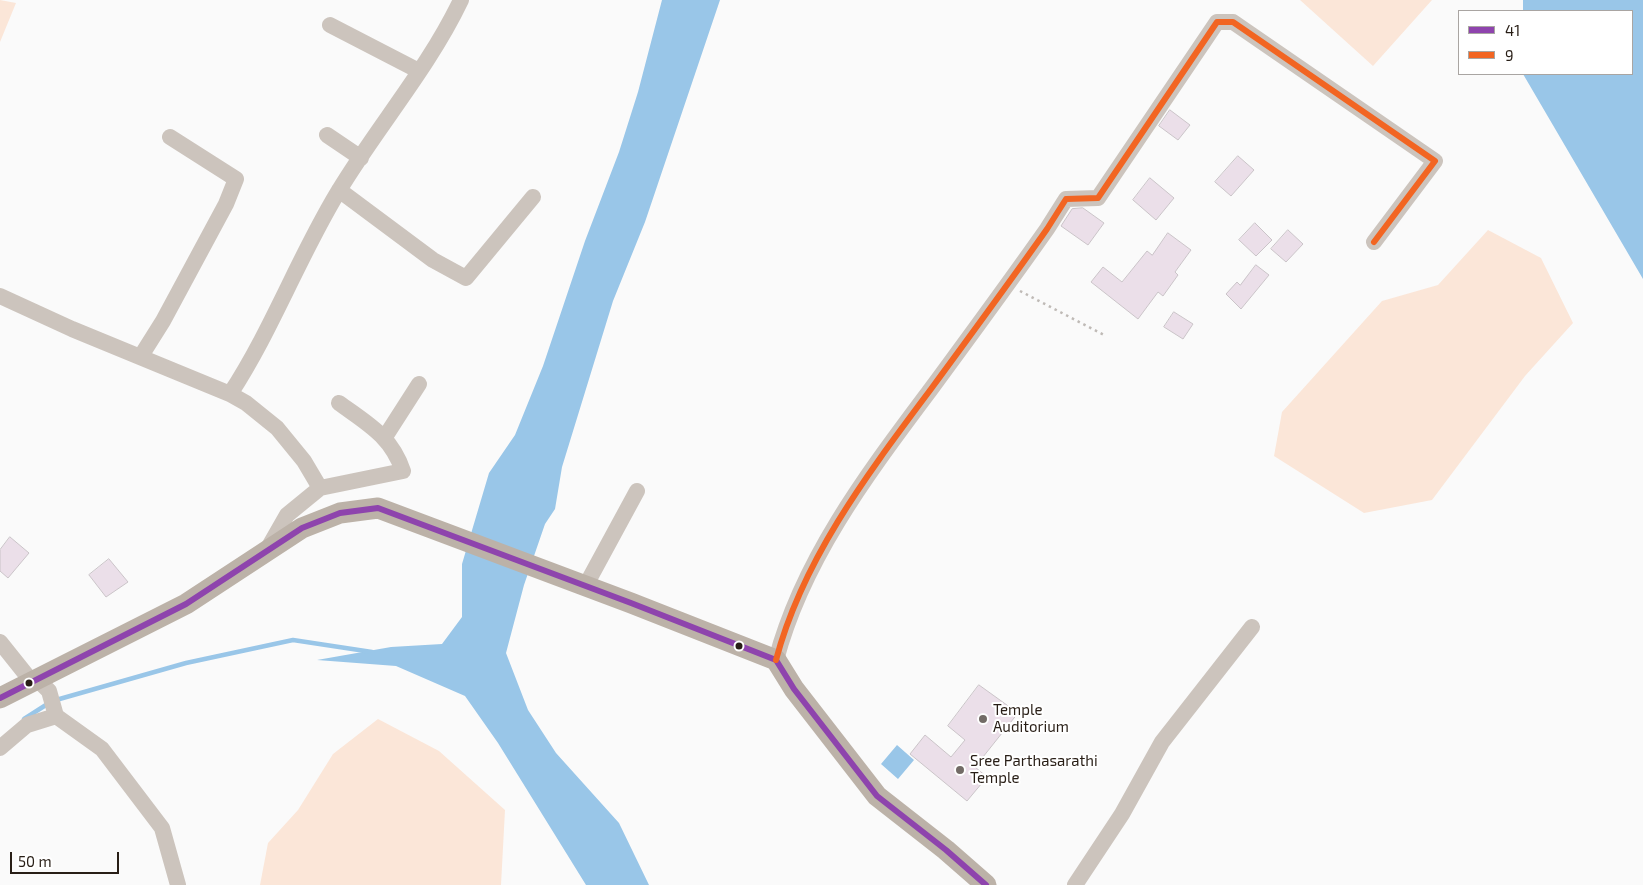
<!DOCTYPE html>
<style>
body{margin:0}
#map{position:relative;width:1643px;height:885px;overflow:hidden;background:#fafafa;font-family:"Exo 2",sans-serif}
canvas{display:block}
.legend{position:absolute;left:1458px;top:10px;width:175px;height:65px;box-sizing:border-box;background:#fff;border:1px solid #a9a5a2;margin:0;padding:6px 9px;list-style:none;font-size:15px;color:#281e16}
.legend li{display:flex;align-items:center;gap:10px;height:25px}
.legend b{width:25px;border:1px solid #a9a5a2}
.scale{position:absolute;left:10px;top:852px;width:109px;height:22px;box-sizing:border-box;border:2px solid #281e16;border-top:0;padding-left:6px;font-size:15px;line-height:18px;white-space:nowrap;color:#281e16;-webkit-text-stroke:4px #fff;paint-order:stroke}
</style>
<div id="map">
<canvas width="1643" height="885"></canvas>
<ul class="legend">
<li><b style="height:6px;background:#8e44ad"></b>41</li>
<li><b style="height:6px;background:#f26522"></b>9</li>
</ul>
<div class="scale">50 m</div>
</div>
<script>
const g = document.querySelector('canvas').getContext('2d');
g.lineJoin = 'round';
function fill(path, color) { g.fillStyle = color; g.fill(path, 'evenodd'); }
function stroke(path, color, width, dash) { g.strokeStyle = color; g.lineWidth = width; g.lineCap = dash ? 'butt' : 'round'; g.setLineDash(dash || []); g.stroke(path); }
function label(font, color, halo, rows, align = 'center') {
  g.font = font + ' "Exo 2",sans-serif'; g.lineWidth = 4; g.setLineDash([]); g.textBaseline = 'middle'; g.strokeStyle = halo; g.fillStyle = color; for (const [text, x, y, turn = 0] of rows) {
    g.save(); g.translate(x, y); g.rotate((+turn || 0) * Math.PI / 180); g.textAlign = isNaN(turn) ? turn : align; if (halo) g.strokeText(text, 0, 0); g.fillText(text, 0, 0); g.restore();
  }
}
fill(new Path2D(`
 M0,0L16,3L0,42Z
 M1300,0H1432L1373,66Z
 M1488,230L1541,258L1573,323L1525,376L1432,500L1364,513L1274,456L1282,412L1382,301L1438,285Z
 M378,719L439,751L505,810L501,885H260L268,843L298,810L333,754Z`), '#fbe6d8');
fill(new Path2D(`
 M662,0H720L645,222L613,301L562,467L555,509L545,524L524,585L506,653L528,710L556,753L619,823L649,885H586L498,743L465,696L396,666L317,660L391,647L442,644L462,617V564L489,473L515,435L543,366L585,241L619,152L638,92Z
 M1523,0H1643V279L1523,74H1632V11H1523Z
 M897,745L914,760L898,779L881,764Z`), '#99c6e8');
stroke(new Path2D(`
 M56,700L186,663L293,640L372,652
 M24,719L49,703`), '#99c6e8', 4.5);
const building = new Path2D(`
 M1170,110L1190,125L1178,140L1159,126Z
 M1238,156L1254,170L1231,196L1215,182Z
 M1150,178L1174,198L1156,220L1133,200Z
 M1083,208L1104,223L1088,245L1061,226L1072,209Z
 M1255,223L1272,240L1256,256L1239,240Z
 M1288,230L1303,244L1286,262L1271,249Z
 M1168,233L1191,250L1175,272L1178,275L1163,296L1158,292L1138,319L1091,282L1103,267L1122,282L1147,251L1152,255Z
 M1256,265L1269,275L1241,309L1226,294L1237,282L1240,285Z
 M1174,312L1193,324L1183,339L1164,327Z
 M10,537L29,553L8,578L0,571V550Z
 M109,559L128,582L106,597L89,575Z
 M979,685L1018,713L975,767L987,777L967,801L910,754L925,735L951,757L965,740L948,726Z`);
fill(building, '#ebdfe9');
stroke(building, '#cac4c8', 1);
stroke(new Path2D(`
 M1020,291L1106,336`), '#bfbab6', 2.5, [2.5, 4]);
stroke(new Path2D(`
 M330,25L419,71
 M327,135L361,158
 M339,190L433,260L466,278L533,197
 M0,296L72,329L230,394L246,403L277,428L304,461L320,488L287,515L267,550
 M141,356L163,321L226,204L236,179L170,137
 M230,394C272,330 298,258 338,192C377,127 428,69 461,0
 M385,437L419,384
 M320,488L403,471C391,436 368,424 339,403
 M586,585L637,491
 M0,642L32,682
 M776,660C803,558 869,472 931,389C970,336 1009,283 1047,229L1066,199L1098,198L1217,22H1233L1435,161L1374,242
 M56,716L102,749L162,828L178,885
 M0,748L27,725L56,716L49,691L37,679
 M1075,885L1122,814L1162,742L1252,627`), '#ccc4bd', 16);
stroke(new Path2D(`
 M0,698L186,604L302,528L340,513L378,508L631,603L776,660L794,689L877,796L946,850L986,885`), '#bcb2a8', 21);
stroke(new Path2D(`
 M0,698L186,604L302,528L340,513L378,508L631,603L776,660L794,689L877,796L946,850L986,885`), '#8e44ad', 6);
stroke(new Path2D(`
 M776,660C803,558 869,472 931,389C970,336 1009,283 1047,229L1066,199L1098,198L1217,22H1233L1435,161L1374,242`), '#f26522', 6);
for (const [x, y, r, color] of [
 [739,646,4.5,"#281e16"],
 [29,683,4.5,"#281e16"],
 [983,719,5,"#726b66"],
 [960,770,5,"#726b66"]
]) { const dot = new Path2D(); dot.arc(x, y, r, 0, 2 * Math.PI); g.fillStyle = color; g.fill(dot); stroke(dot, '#fff', 2); }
label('15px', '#281e16', '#fff', [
 ["Temple",993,710],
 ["Auditorium",993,727],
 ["Sree Parthasarathi",970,761],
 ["Temple",970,778]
], 'left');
</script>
